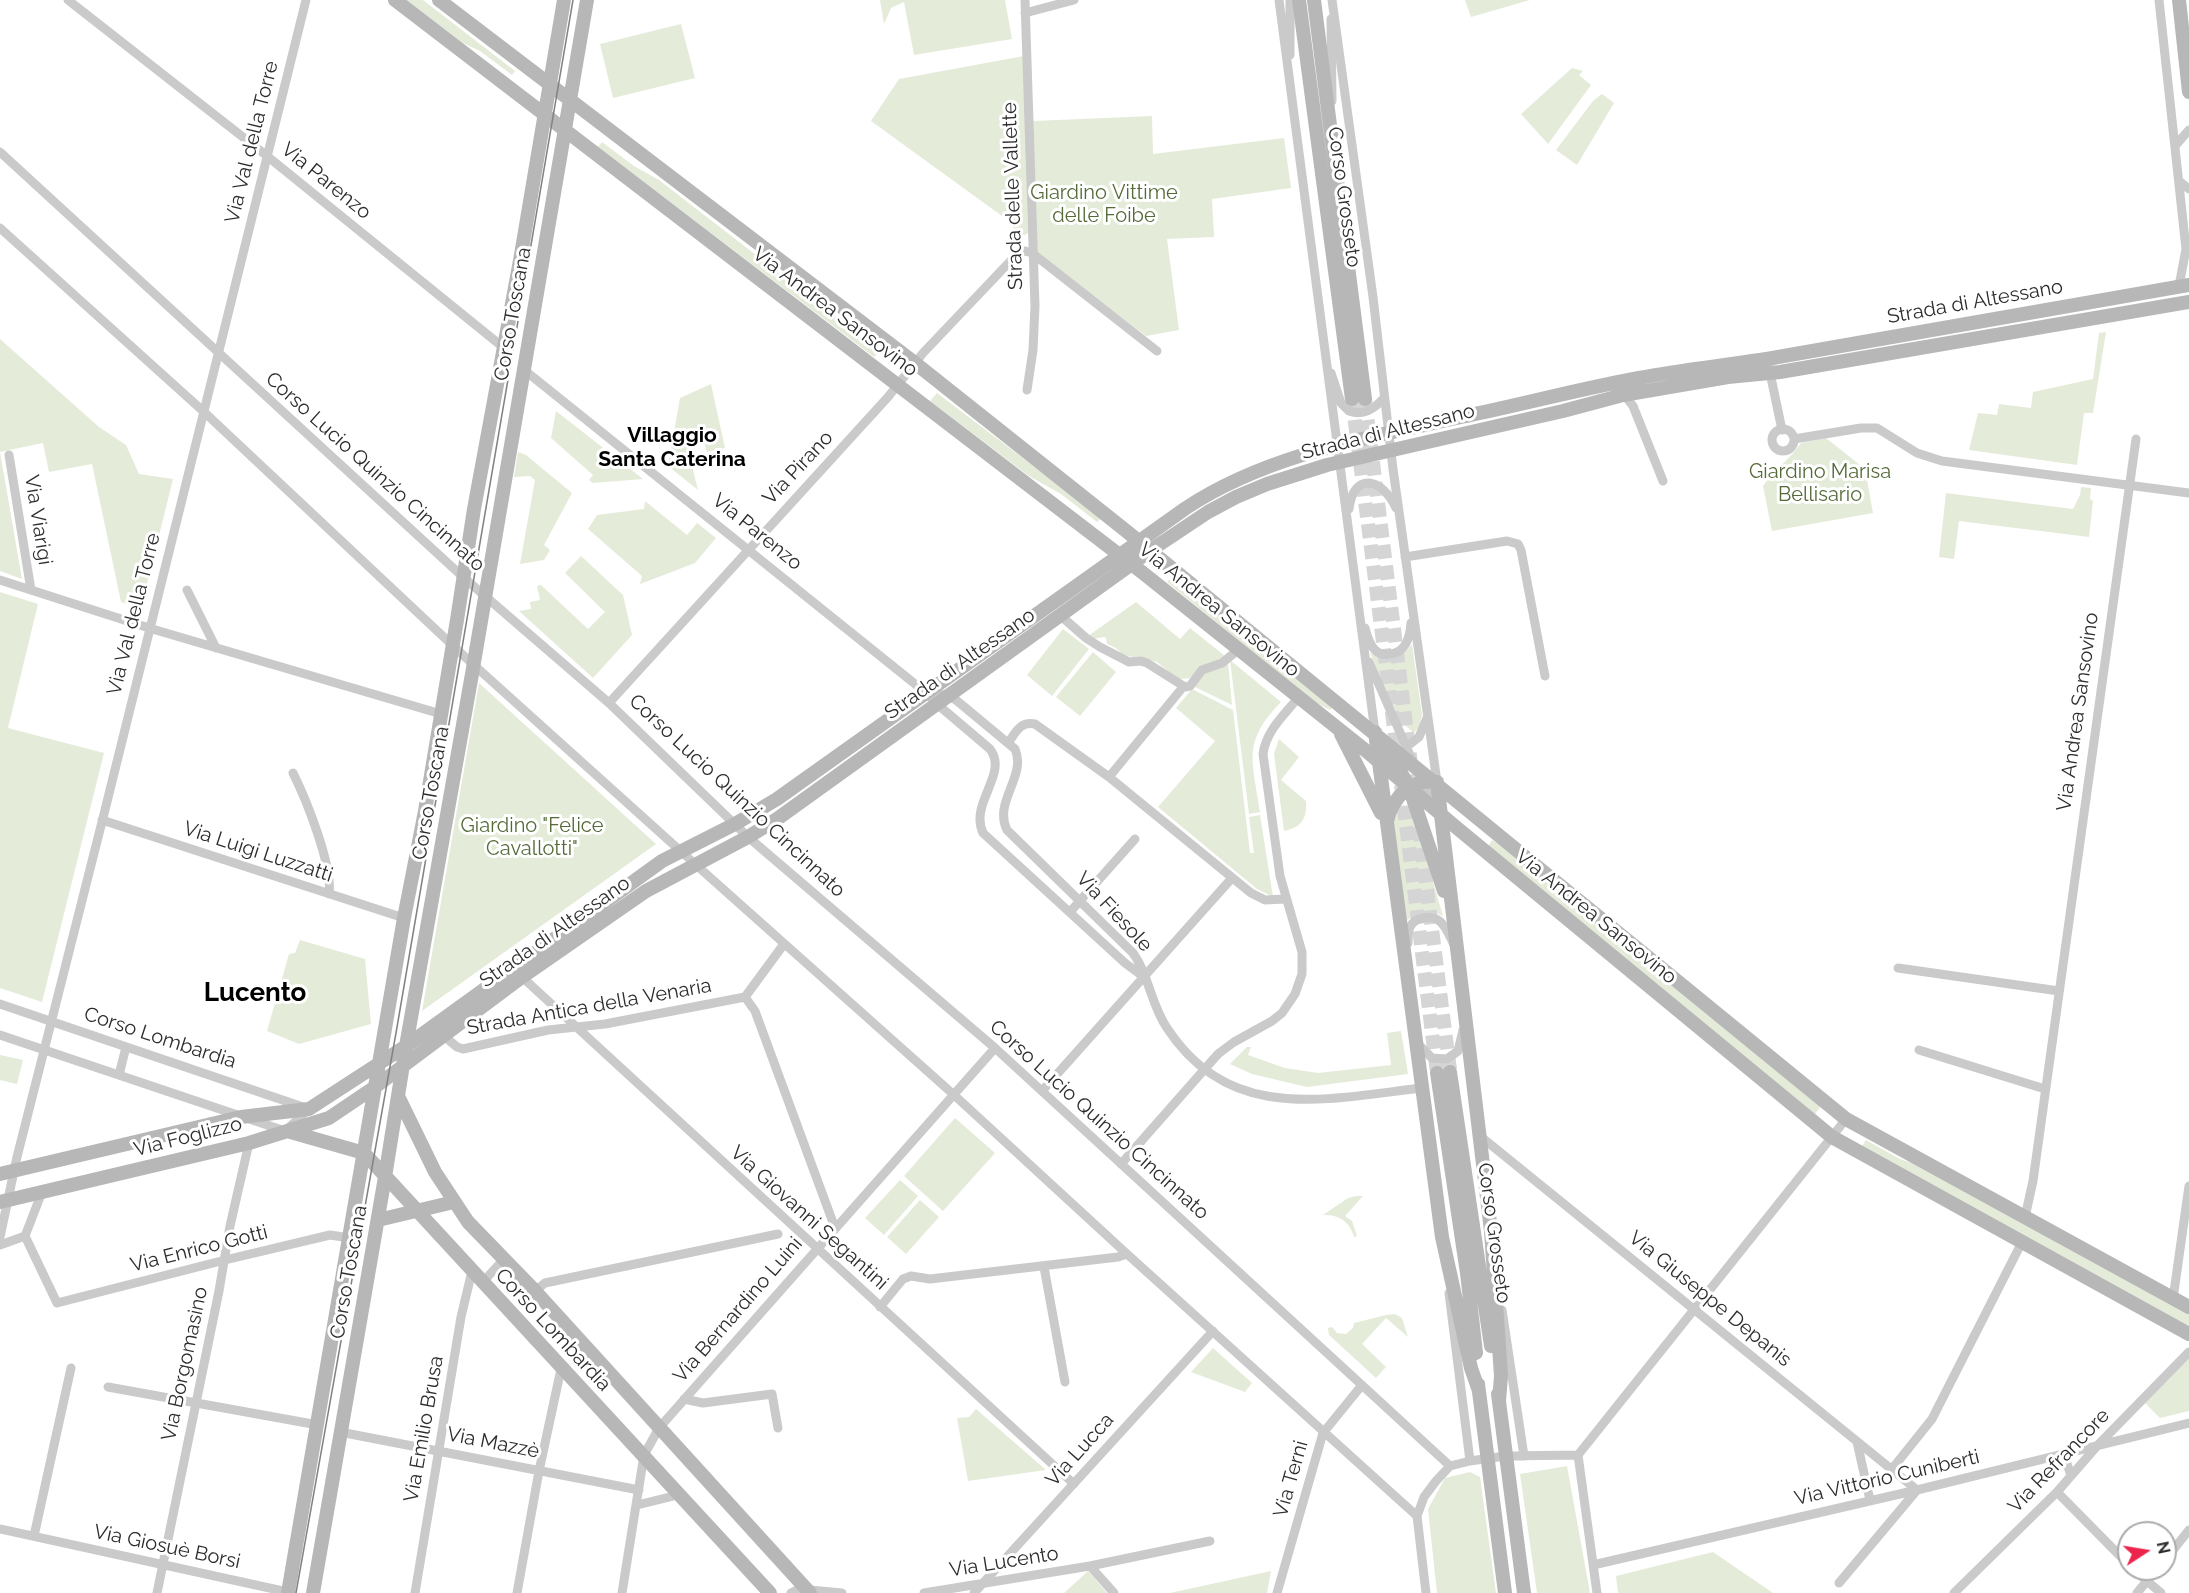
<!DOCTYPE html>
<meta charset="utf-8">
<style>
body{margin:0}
#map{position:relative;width:2189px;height:1593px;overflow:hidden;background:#fff;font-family:Raleway,sans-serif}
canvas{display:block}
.north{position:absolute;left:2117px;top:1521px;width:60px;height:60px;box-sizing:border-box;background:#fff;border:2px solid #ababab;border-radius:50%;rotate:78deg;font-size:16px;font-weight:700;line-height:24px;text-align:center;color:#2d2d2d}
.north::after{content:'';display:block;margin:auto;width:21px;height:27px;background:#ed254c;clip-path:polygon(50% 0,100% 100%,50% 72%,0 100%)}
</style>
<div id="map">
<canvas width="2189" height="1593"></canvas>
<div class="north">N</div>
</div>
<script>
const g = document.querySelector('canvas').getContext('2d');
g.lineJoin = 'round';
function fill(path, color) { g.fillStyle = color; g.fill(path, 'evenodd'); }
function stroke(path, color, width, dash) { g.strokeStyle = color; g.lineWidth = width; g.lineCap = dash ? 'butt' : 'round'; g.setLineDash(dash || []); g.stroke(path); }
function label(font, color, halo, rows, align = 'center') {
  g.font = font + ' Raleway,sans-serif'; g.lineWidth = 6; g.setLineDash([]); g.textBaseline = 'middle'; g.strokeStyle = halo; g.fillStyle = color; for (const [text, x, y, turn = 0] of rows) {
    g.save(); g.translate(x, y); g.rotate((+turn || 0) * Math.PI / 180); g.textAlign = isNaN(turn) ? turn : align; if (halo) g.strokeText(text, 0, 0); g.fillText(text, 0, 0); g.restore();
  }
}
fill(new Path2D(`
 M406,0H423L515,71L512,75L480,51L463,43Z
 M880,0H1005L1012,39L914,55L904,2L891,8L884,24Z
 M1465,0H1530L1471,17Z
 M681,24L695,78L613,98L600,44Z
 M1024,56L1028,233L1015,241C1015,231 1013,220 1002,216L871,121L899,79Z
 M1572,68L1583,71L1579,75L1591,85L1548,144L1521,114Z
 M1602,94L1614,103L1577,165L1556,150L1593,101Z
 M1152,116L1153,154L1284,138L1291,188L1212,199L1214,237L1167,239L1179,330L1146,336L1035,252L1033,121Z
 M602,142L634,166L659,180L880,351L874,357L598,147Z
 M2106,332L2093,413H2084L2077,465L1969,450L1978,413L1997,415L1999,404L2031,408L2033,392L2093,379L2099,333Z
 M0,339L99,427L126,445L139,474L173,479L141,608L121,602L92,464L49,472L43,443L0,452Z
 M711,384L725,448L707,452L704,443L687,446L698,490L668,466L680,398Z
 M937,393L1102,518L1097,522L1061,494L1029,476L930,401Z
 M556,411L643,479L593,483L589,480L593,475L551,438Z
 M1826,438L1865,469L1873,513L1772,531L1763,486C1774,470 1790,459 1801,443Z
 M0,452L22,579L0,571Z
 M518,452L526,455L572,493L544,545L550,550L544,560L520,564L535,480L530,476L514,477Z
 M2081,487L2091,488L2090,499L2093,501L2089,537L1959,521L1954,559L1939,557L1946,493L2073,509L2080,495Z
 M645,501L687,535L697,523L716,538L695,563L640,584L642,576L588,529L597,515L644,509Z
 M581,556L623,595L632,635L593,678L519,611L531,609L530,602L540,600L537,586L541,585L588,629L605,612L565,573Z
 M1171,578L1199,601L1220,613L1333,706L1330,710L1311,700L1167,582Z
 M0,592L38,604L8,728L104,753L42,1002L0,988Z
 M1136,602L1180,639L1190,628L1225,656L1191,678L1180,679L1175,677L1157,662L1123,655L1116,648L1107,644L1106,638L1104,637L1092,639L1088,636Z
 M1063,629L1089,649L1052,696L1027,675Z
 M1412,644L1422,715L1419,727L1414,733L1400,721L1370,653C1387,661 1401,660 1412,644Z
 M1093,652L1116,672L1080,716L1056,697Z
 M1230,660L1281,702C1241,743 1253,761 1260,812L1249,814Z
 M1228,663L1232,705L1193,686L1203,672Z
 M479,683L656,844L422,1011Z
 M1192,689L1233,710L1250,853H1254L1249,817L1260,815L1273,897L1257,889L1158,807L1215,741L1176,708Z
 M1279,739L1299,757L1281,780L1306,801C1307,819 1302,827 1284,831L1274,754Z
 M1403,805L1413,813L1443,916C1430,908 1419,912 1407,920L1391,826L1397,809Z
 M1492,840L1515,854L1822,1105L1815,1114L1488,846Z
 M300,940L365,959L371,1024L299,1044L267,1031L289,954L295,953Z
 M1401,1031L1408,1074L1307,1087L1252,1074L1230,1064L1247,1047H1251L1248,1055L1285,1068L1318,1073L1391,1065L1387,1033Z
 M0,1055L23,1060L17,1084L0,1080Z
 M955,1118L995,1153L943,1211L904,1176Z
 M1866,1140L1900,1159L1926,1168L2189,1313V1326L1862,1146Z
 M900,1180L918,1196L884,1235L865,1218Z
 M1356,1196H1363L1345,1216L1352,1221L1357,1236L1354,1237C1350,1222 1339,1214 1323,1215L1348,1198Z
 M920,1200L939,1217L906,1254L887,1237Z
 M1395,1314L1402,1318L1408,1337L1386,1318L1362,1344L1386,1367L1376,1378L1329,1335L1328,1328L1332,1327L1337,1333L1346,1334L1353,1328L1354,1323L1386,1315Z
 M1213,1348L1252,1383L1245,1392L1191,1372Z
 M2189,1358V1411L2160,1418L2144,1402Z
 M976,1409L1046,1470L968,1481L957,1418L969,1417Z
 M1567,1466L1590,1593H1537L1520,1474Z
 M1470,1472L1480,1477L1496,1593H1437L1428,1509L1445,1478Z
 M1713,1552L1773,1593H1618L1616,1576Z
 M1088,1571L1107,1593H1064Z
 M1271,1571L1267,1593H1170Z`), '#e5ebd9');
stroke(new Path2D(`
 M1352,399L1398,760
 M1365,399L1415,796
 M1401,785L1437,1073
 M1419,827L1450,1070`), '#d5d5d5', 14, [14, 7]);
stroke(new Path2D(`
 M68,0L267,156L504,348
 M1025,0L1035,306L1033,350L1027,390
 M1279,0L1375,732
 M1290,0V55
 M1332,0L1373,297L1393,469L1437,782
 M2159,0L2186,249L2179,286
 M1025,13L1074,0
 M1331,19L1332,101
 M2175,146L2189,130
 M0,152L463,577L609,703L748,837L995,1048L1450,1466
 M2179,181L2189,189
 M0,228L203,411L465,657L695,864L953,1094L1127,1254L1417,1516
 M1769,368L1782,430
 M523,369L925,692L937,704L990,749C1009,774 969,803 983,833L1125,963L1145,978
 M1331,373L1341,403L1349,411C1364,416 1374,409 1384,398
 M1622,392L1633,406L1663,481
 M1772 440a11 11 0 1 1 22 0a11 11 0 1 1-22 0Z
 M1794,439L1861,428H1877L1917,453L1942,461L2189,493
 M9,455L31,590
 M1349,509C1354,470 1383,479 1396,508
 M1405,557L1507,541L1518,544L1521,550L1545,676
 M0,580L149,628L441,714
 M187,590L216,648
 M1061,616L1086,638L1100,647L1129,662L1141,661L1147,663L1185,687L1190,686L1202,670L1222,663L1238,650
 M1365,628C1367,635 1369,644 1375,650C1378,653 1383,655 1388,654C1405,654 1410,638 1411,623
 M1369,662L1413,762
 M926,692L949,696L956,700L1015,749C1027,776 993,802 1007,830L1133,953C1149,975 1151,1005 1167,1028C1230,1124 1326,1099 1422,1088
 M609,703L888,397L923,353L1019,252L1025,251L1032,253L1157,351
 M1008,743C1016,732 1020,721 1035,724L1109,777L1251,893L1265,900L1285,899
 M1401,751L1419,737L1427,718
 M293,773C306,799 333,866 329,894
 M1109,777L1183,687
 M1422,780L1437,807
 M102,820L404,918
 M1070,912L1135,839
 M1408,943C1408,930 1409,920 1424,918C1429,917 1434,917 1438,920C1446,925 1450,937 1454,945
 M1898,968L2059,991
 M522,977L1074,1484
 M745,997L784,944
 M0,1004L309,1109L285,1131L0,1035
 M444,1036L457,1047L463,1049L548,1030L605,1024L745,997L755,1011L835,1228
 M1417,1043L1432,1058L1447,1059L1458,1051L1463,1030
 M1919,1050L2045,1089
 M119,1075L126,1047
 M1042,1091L1232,878
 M1480,1136L1917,1490L1839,1583
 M1121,1164L1218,1054L1234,1042L1272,1021L1282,1013L1295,994L1302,974V952L1280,876L1263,754C1266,731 1284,715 1298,698
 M42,1192L25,1236L57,1303L225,1260L330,1235L350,1238
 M2025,1217L2033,1181L2136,439
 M0,1237L17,1157L105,810L306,0
 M0,1245L25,1236
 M1044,1267L1065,1382
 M482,1283L504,1259
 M535,1291L545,1283L778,1234
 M1449,1293L1470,1461
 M2173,1299L2189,1186
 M880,1307L903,1279L911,1276L930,1279L1118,1257L1127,1254
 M1502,1310L1524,1456
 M108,1387L318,1425
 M684,1399L703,1403L772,1394L778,1428
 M340,1432L639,1490
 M1857,1442L1870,1500
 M2064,1454L2071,1476
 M1578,1455L1846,1119
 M1578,1455L1597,1593
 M1892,1469L1932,1419L2022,1242
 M2057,1492L2129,1565
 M637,1505L678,1495
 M0,1529L292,1593
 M34,1536L71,1368
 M2165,1560L2189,1530
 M1593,1565L1917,1490L2189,1423
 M1090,1566L1114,1593
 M2133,1569L2161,1593
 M157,1593L219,1291L230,1226L249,1143
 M415,1593L461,1317L472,1271
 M517,1593L539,1471L561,1369
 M622,1593L644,1455L659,1428L995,1048
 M791,1593L799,1589L842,1593
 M924,1593L1090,1566L1210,1541
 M974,1593L1213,1331
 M1277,1593L1323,1433L1362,1385
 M1426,1593L1417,1516L1424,1497L1436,1481L1450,1466L1470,1461L1505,1456L1578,1455
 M1954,1593L2057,1492L2097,1446L2189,1352
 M2137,1593L2157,1569`), '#cacaca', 9);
stroke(new Path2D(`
 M395,0L1143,573L1365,750L1457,828L1832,1137L2189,1334
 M439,0L915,363L1125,530L1846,1119L2189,1307
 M1299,0L1352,399
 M1314,0L1365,399
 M2179,0L2189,92
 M1375,732L1442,1237L1471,1368L1479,1391
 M1341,734L1381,813
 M1387,748L1409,787L1444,891
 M1437,782L1491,1231L1501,1376L1499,1401
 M1387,821C1393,797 1411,778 1437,782
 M1450,1072L1491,1346
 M1437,1073L1467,1273L1476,1353
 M398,1096L435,1172L468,1222L535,1291L810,1593
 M287,1131L364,1153L770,1593
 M0,1174L241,1117L309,1109L406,1046L662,861L735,824L777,799L1186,508C1268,454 1367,438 1461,417C1520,405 1579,389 1639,378C1685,369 1732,365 1778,357L2189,285
 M0,1202L249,1143L329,1118L375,1087L522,977L646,891L748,837L777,819L1151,550L1208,512L1236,497L1267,484L1327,465L1563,411L1623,395L1728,377L1780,372L2189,302
 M378,1220L454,1202
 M1478,1384L1505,1593
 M1498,1394L1524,1593
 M288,1593L404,918L425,811L457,620L474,509L521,255L564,0
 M313,1593L385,1177L406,1046L472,674L587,0`), '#b7b7b7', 14);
stroke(new Path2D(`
 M296,1593L396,1033L573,0`), '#828282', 1.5);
label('20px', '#2d2d2d', '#fff', [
 ["Via Val della Torre",252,142,-76],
 ["Via Parenzo",326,181,39],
 ["Strada delle Vallette",1013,196,-92],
 ["Corso Grosseto",1344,197,82],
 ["Strada di Altessano",1975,302,-10],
 ["Via Andrea Sansovino",835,312,37],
 ["Corso Toscana",513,314,-80],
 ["Strada di Altessano",1388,432,-14],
 ["Via Pirano",798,468,-47],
 ["Corso Lucio Quinzio Cincinnato",375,472,42],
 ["Via Viarigi",38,520,81],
 ["Via Parenzo",757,532,39],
 ["Via Andrea Sansovino",1219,610,39],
 ["Via Val della Torre",134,614,-76],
 ["Strada di Altessano",960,664,-35],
 ["Via Andrea Sansovino",2078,712,-82],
 ["Corso Toscana",431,793,-80],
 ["Corso Lucio Quinzio Cincinnato",737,796,43],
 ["Via Luigi Luzzatti",258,852,18],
 ["Via Fiesole",1114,912,47],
 ["Via Andrea Sansovino",1596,917,39],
 ["Strada di Altessano",555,932,-35],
 ["Strada Antica della Venaria",589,1007,-10],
 ["Corso Lombardia",160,1038,18],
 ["Corso Lucio Quinzio Cincinnato",1099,1120,42],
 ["Via Foglizzo",188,1137,-14],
 ["Via Giovanni Segantini",809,1218,42],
 ["Corso Grosseto",1494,1233,82],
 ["Via Enrico Gotti",199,1249,-14],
 ["Corso Toscana",349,1272,-80],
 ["Via Giuseppe Depanis",1710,1299,39],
 ["Via Bernardino Luini",738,1310,-49],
 ["Corso Lombardia",553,1330,47],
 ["Via Borgomasino",185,1364,-78],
 ["Via Emilio Brusa",424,1429,-80],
 ["Via Mazzè",493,1443,11],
 ["Via Lucca",1080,1450,-48],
 ["Via Refrancore",2059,1461,-46],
 ["Via Vittorio Cuniberti",1887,1478,-13],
 ["Via Terni",1291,1479,-74],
 ["Via Giosuè Borsi",167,1547,12],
 ["Via Lucento",1004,1562,-9]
]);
label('20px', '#556a38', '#fff', [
 ["Giardino Vittime",1104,193],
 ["delle Foibe",1104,216],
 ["Giardino Marisa",1820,472],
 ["Bellisario",1820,495],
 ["Giardino \"Felice",532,826],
 ["Cavallotti\"",532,849]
]);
label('bold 21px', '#000', '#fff', [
 ["Villaggio",672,436],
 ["Santa Caterina",672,460]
]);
label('bold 26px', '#000', '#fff', [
 ["Lucento",255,993]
]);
</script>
